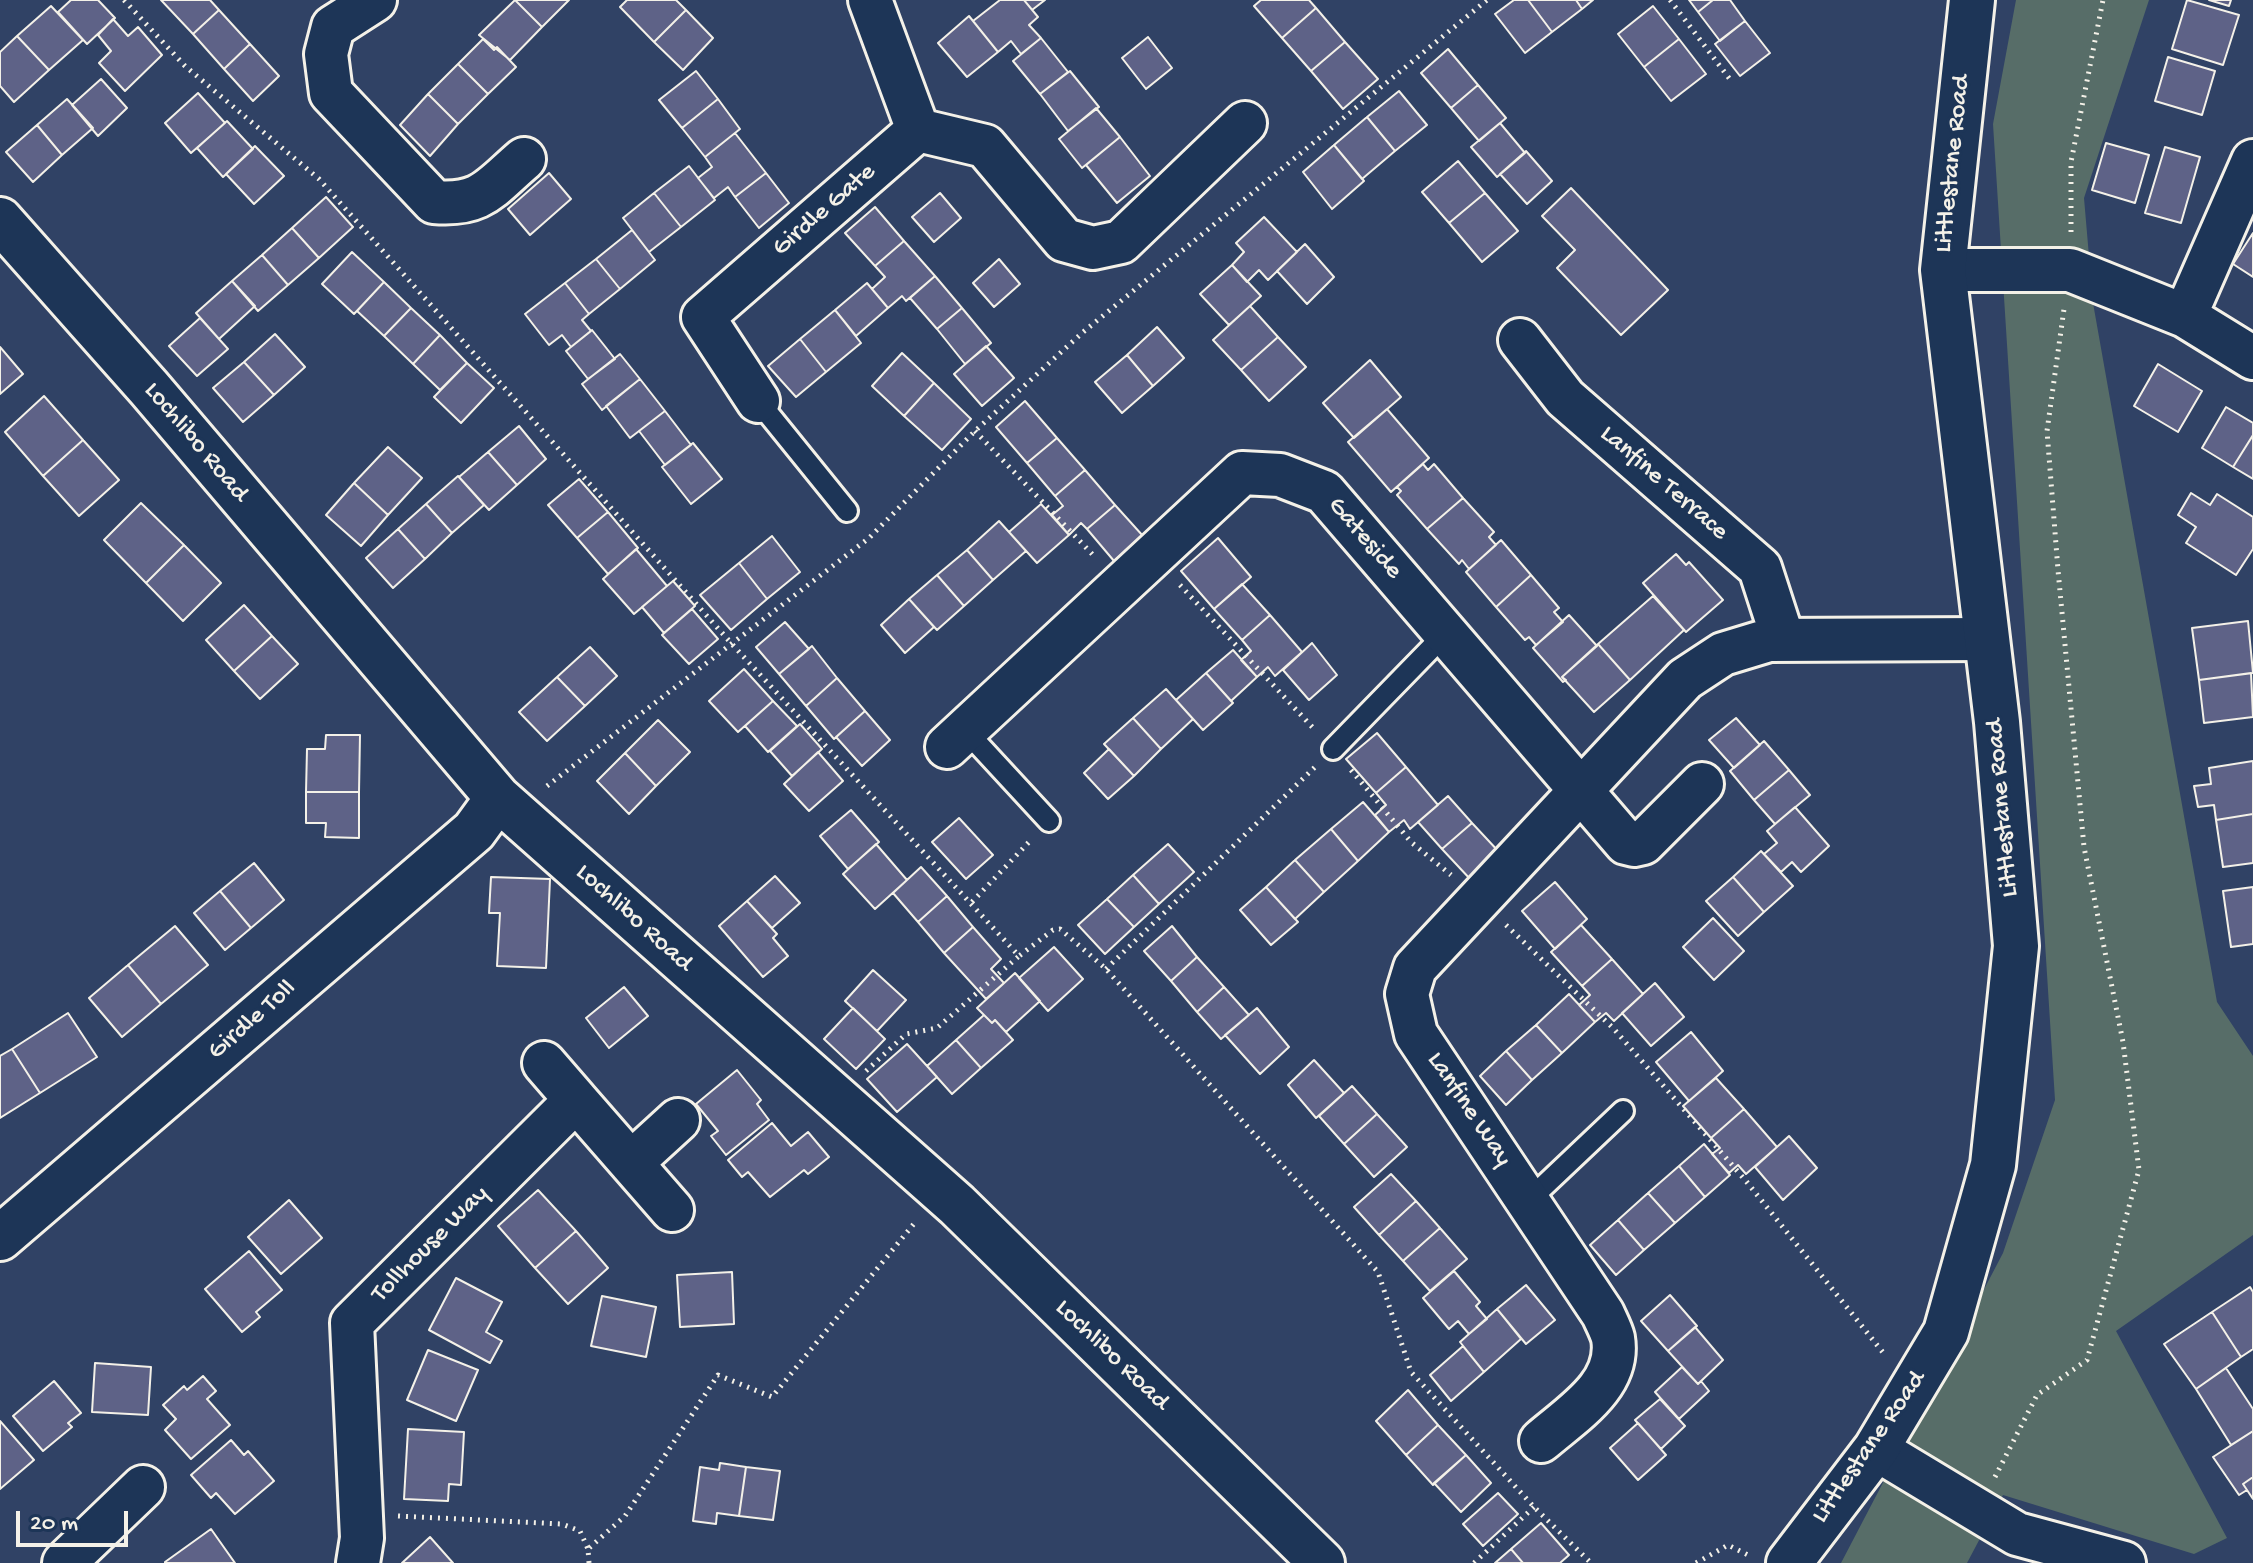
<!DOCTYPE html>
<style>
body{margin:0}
#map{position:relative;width:2253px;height:1563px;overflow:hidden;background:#304265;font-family:"Gochi Hand",sans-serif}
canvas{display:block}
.scale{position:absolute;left:16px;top:1511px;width:112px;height:36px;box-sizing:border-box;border:4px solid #f4f1e8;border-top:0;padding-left:10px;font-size:24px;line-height:28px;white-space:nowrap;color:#f4f1e8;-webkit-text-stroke:6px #1d3557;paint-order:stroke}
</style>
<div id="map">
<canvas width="2253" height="1563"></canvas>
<div class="scale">20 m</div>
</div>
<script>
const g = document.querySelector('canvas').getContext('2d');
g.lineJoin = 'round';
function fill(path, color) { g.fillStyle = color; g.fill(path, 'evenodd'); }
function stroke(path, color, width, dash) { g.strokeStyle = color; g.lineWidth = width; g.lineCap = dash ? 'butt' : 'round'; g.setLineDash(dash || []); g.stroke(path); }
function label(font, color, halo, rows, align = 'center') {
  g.font = font + ' "Gochi Hand",sans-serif'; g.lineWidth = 6; g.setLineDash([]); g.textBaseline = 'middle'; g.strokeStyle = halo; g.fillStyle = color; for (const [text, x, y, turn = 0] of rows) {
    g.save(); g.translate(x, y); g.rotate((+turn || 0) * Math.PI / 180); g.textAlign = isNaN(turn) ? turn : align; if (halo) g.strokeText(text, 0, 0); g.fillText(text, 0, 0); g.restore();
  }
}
fill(new Path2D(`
 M2016,0H2149L2084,198L2093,303L2217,1002L2253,1056V1235L2116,1331L2227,1538L2194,1554L2003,1495L1967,1563H1841L2003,1253L2055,1100L1993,124Z`), '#576d68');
const building = new Path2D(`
 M71,0H98L115,18L87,44L58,12Z
 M161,0H210L219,10L193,34Z
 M515,0L542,27L510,60L479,35Z
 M515,0H569L542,27Z
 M627,0H676L686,10L654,42L620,7Z
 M1000,0H1024L1038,17L1029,25L1041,38L1021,54L1011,41L998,52L973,21Z
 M1024,0H1045L1032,10Z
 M1261,0H1309L1316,8L1282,38L1254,6Z
 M1514,0H1528L1552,32L1525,53L1495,14Z
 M1528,0H1576L1582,9L1552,32Z
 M1576,0H1593L1582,9Z
 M1689,0H1713L1698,12Z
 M1713,0H1730L1745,21L1720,41L1698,12Z
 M2187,0L2239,15L2223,65L2172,49Z
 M2209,0H2231L2229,6Z
 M51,6L83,40L49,70L17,36Z
 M1653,6L1679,39L1644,67L1618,34Z
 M1316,8L1345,42L1311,71L1282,38Z
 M219,10L250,44L224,69L193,34Z
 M686,10L713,38L683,70L654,42Z
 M969,16L998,52L967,77L938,43Z
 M113,19L128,36L138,27L162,55L125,91L99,63L111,51L98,35Z
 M1745,21L1770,53L1740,76L1715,44Z
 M17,36L49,70L14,102L0,86V52Z
 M1148,37L1172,68L1146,89L1122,58Z
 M1041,38L1068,72L1040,94L1013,61Z
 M483,39L494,50L497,47L516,67L488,94L458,64Z
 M1679,39L1706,74L1671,101L1644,67Z
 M1345,42L1378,79L1343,109L1311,71Z
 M250,44L279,76L253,101L224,69Z
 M1448,49L1478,85L1451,108L1421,73Z
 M2168,57L2215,71L2202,115L2155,101Z
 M458,64L488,94L458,124L428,94Z
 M696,71L718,99L682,128L659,100Z
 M1070,71L1099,107L1068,131L1040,94Z
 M101,79L127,108L98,136L72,105Z
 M1478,85L1506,118L1479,141L1451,108Z
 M1399,91L1427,125L1395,151L1367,117Z
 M198,93L225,123L191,153L165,123Z
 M428,94L458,124L430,156L400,125Z
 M67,99L93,128L62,155L37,125Z
 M718,99L740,129L705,157L682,128Z
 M1096,108L1120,137L1082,168L1059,139Z
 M1367,117L1395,151L1362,179L1334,145Z
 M227,121L253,149L223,177L197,148Z
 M1500,123L1525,153L1497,177L1471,147Z
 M37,125L62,155L33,182L6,152Z
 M735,133L766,173L735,197L728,187L714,198L698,178L712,167L705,157Z
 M1120,137L1150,176L1117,203L1086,165Z
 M2106,143L2149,155L2135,203L2092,190Z
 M1334,145L1364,181L1332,209L1303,172Z
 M255,146L284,176L254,204L226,174Z
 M2165,147L2200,157L2181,223L2145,213Z
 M1526,151L1552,181L1527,204L1500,174Z
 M1458,161L1485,193L1449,223L1422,192Z
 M689,166L715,200L681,227L654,193Z
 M549,173L571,199L530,235L508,209Z
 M766,173L789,203L759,228L735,197Z
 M1571,188L1668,290L1621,335L1557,268L1575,250L1542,216Z
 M654,193L681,227L649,252L623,218Z
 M940,193L961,218L934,242L912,217Z
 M1485,193L1518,231L1482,262L1449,223Z
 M326,197L353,227L319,258L292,228Z
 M875,207L904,241L875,266L845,233Z
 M1264,217L1297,252L1268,280L1259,270L1247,282L1232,265L1244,252L1236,243Z
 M292,228L319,258L288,285L262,255Z
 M632,230L655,260L620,289L596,259Z
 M2253,233V277L2233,264Z
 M904,241L935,276L906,301L902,296L888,308L872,289L885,277L875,266Z
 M1305,244L1334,277L1307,304L1277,271Z
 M352,252L384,282L354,314L322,284Z
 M262,255L288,285L258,311L232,281Z
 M596,259L620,289L589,314L565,283Z
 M999,259L1020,284L994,307L973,283Z
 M1232,265L1261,296L1229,325L1200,294Z
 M935,276L962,308L937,329L910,298Z
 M232,281L255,306L219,339L196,313Z
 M384,282L411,308L384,336L357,311Z
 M565,283L589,314L582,320L591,331L571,347L562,335L549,345L525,314Z
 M867,283L888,308L856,336L835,310Z
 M1250,306L1278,337L1241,370L1213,340Z
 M411,308L440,335L413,364L384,336Z
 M962,308L991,343L965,364L937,329Z
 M835,310L861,343L826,372L800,339Z
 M200,318L228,349L197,376L169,346Z
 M1157,327L1184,358L1153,386L1127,355Z
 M592,330L615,359L588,379L566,351Z
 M275,334L305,367L274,395L244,362Z
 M440,335L467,363L440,390L413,364Z
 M1278,337L1306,367L1269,401L1241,370Z
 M800,339L826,372L796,397L768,366Z
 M986,346L1014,378L982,406L954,374Z
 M0,347L23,374L0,394Z
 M902,353L934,383L904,416L872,386Z
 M620,354L640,379L602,410L582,384Z
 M1127,355L1153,386L1122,413L1095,382Z
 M1370,360L1401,397L1354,438L1323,403Z
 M244,362L274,395L243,422L213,388Z
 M467,363L494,388L461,423L434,397Z
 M2158,364L2202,391L2178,432L2134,406Z
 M640,379L665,411L630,438L606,406Z
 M934,383L971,419L942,450L904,416Z
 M44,396L83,440L43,476L5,432Z
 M1025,401L1057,438L1027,463L996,427Z
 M2226,407L2253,423V435L2233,467L2202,448Z
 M1387,409L1429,458L1391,492L1348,442Z
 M665,411L691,445L665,465L639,431Z
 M519,426L546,459L517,485L488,452Z
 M2253,435V479L2233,467Z
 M1057,438L1085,470L1055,496L1027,463Z
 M83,440L119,480L79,516L43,476Z
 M693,443L722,479L691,504L662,467Z
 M388,447L422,478L388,515L354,483Z
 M488,452L517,485L489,510L459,477Z
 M1423,464L1428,470L1434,464L1463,498L1427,529L1397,495L1401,491L1397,487Z
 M1085,470L1115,505L1087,529L1081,523L1069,535L1052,515L1063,506L1055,496Z
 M458,476L484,505L452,533L426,504Z
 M579,479L608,512L577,538L548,505Z
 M354,483L388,515L361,546L326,515Z
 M2191,493L2210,505L2217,494L2253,517V549L2236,575L2186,543L2196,527L2178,515Z
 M1463,498L1494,532L1489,537L1496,545L1469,569L1462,560L1459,564L1427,529Z
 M141,503L184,545L146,583L104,540Z
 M426,504L452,533L425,559L398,529Z
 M1041,504L1069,535L1037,563L1009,532Z
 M1115,505L1143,536L1114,561L1087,529Z
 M608,512L638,548L608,574L577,538Z
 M999,521L1026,551L993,580L967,550Z
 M398,529L425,559L393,588L366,558Z
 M772,536L800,572L767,599L739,563Z
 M1218,538L1251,577L1214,609L1181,571Z
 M1501,540L1531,575L1496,607L1466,572Z
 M184,545L221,583L183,621L146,583Z
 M636,549L667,586L634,614L603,579Z
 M967,550L993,580L964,606L937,575Z
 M1676,554L1686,565L1689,562L1723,600L1686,632L1643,583Z
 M739,563L767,599L731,630L700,595Z
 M937,575L964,606L937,630L909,599Z
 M1531,575L1559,608L1554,612L1563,622L1536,645L1529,637L1525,640L1496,607Z
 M673,581L695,606L664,633L642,607Z
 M1242,584L1270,615L1242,640L1214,609Z
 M1653,596L1684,630L1630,680L1598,644Z
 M909,599L934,627L905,653L881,625Z
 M244,605L272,636L234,671L206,640Z
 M692,609L718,639L689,664L662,635Z
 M1270,615L1302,652L1275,676L1268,667L1257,677L1241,660L1251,651L1242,640Z
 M1569,615L1597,646L1562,677L1566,680L1563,682L1533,648Z
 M2248,621L2253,673L2199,680L2192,628Z
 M785,622L809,649L779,674L756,647Z
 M272,636L298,664L260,699L234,671Z
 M1312,643L1337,675L1309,700L1283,670Z
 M1598,644L1630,680L1594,712L1562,677Z
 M812,646L837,678L806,706L779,674Z
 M590,647L617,676L585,706L557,677Z
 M1233,650L1257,677L1231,701L1206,673Z
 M744,669L773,701L738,732L709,701Z
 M1206,673L1233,703L1203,730L1176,700Z
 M2251,673L2253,717L2204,723L2199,680Z
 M557,677L585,706L547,741L519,712Z
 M837,678L865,711L834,739L806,706Z
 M1166,689L1193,719L1161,749L1133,718Z
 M773,701L797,726L768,752L745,726Z
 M865,711L890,740L862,766L836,737Z
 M1133,718L1161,749L1134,776L1104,744Z
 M1736,718L1760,745L1734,768L1709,740Z
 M658,720L690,752L656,786L625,753Z
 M800,724L822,749L792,776L770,751Z
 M1377,733L1406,767L1376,793L1346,759Z
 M326,735H360L359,792H306L307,749H325Z
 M1764,741L1789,770L1754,800L1730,771Z
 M1109,749L1134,776L1108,799L1084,773Z
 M818,752L843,781L809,811L784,784Z
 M625,753L656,786L629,814L597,781Z
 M2253,761V814L2216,820L2214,805L2198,807L2194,786L2211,784L2209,768Z
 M1406,767L1438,805L1410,829L1404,820L1389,832L1375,815L1386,805L1376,793Z
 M1789,770L1810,795L1775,824L1754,800Z
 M306,792H359V838L325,837L326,823H306Z
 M1448,796L1472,823L1442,849L1418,822Z
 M1363,802L1389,832L1358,861L1331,829Z
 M1795,807L1829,846L1801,872L1792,862L1781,872L1764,854L1777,843L1767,831Z
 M851,810L879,842L848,869L820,836Z
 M2253,814V863L2223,867L2216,820Z
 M959,818L993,855L966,879L932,842Z
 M1472,823L1500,853L1471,880L1442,849Z
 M1331,829L1358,861L1324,892L1295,860Z
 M876,844L907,880L875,909L843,874Z
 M1168,844L1194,872L1159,904L1133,875Z
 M1761,851L1793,886L1764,912L1733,877Z
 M1295,860L1324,892L1295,919L1266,887Z
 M254,863L284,900L251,928L220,891Z
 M921,867L947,896L918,922L893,893Z
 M1133,875L1159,904L1134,927L1107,899Z
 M775,876L800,903L772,928L747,901Z
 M491,877L550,879L546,968L497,966L500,913H489Z
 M1733,877L1764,912L1738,936L1706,901Z
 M1555,882L1587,919L1555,949L1522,911Z
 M1266,887L1298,922L1271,945L1240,910Z
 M2253,887V944L2231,947L2223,891Z
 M220,891L251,928L225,950L194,913Z
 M947,896L973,927L944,953L918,922Z
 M1107,899L1134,927L1105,954L1078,925Z
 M747,901L777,934L773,938L788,956L763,977L719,926Z
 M1713,918L1744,951L1714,980L1683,947Z
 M1581,925L1612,959L1582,986L1551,952Z
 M175,926L208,965L161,1004L128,965Z
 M1172,926L1197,957L1171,981L1144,951Z
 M973,927L1001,959L991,969L1004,983L986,999L944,953Z
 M1054,947L1083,979L1048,1011L1019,978Z
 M1197,957L1224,987L1197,1012L1171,981Z
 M1612,959L1643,994L1614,1021L1606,1013L1595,1022L1579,1005L1590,995L1582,986Z
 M128,965L161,1004L122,1037L89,998Z
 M873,970L906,1000L877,1031L845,1001Z
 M1015,973L1040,1001L1006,1032L995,1020L992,1023L977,1008Z
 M1655,983L1684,1017L1651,1046L1622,1013Z
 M624,987L648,1016L609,1048L586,1018Z
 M1224,987L1249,1015L1221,1039L1197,1012Z
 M1569,994L1595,1022L1562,1053L1536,1025Z
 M853,1008L885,1039L856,1069L824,1039Z
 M1257,1008L1289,1047L1260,1074L1225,1035Z
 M68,1013L97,1057L40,1093L12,1049Z
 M984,1015L992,1023L995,1020L1013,1040L981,1068L956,1040Z
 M1536,1025L1562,1053L1532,1080L1506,1051Z
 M1691,1032L1723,1071L1689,1101L1656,1062Z
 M956,1040L981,1068L952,1094L927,1066Z
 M907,1044L937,1077L897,1112L867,1079Z
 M12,1049L40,1093L0,1118V1056Z
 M1506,1051L1532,1080L1506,1105L1480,1076Z
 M1314,1060L1344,1093L1316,1118L1288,1085Z
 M737,1070L761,1100L757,1104L769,1120L726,1155L711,1136L718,1131L696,1104Z
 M1716,1078L1744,1109L1711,1138L1683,1106Z
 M1352,1086L1377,1114L1344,1144L1319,1116Z
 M1744,1109L1777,1147L1746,1174L1738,1165L1729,1173L1712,1154L1720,1148L1711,1138Z
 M1377,1114L1407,1147L1374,1177L1344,1144Z
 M772,1123L791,1146L808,1132L829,1157L808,1174L804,1170L770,1197L748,1172L742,1177L728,1160Z
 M1789,1136L1817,1168L1783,1200L1755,1167Z
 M1704,1144L1730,1175L1705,1197L1679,1166Z
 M1679,1166L1705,1197L1675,1223L1648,1193Z
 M1391,1174L1416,1201L1379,1235L1354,1207Z
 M538,1190L576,1231L535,1268L498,1226Z
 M1648,1193L1675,1223L1644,1250L1618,1220Z
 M289,1200L322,1238L281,1274L248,1237Z
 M1416,1201L1440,1228L1403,1261L1379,1235Z
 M1618,1220L1644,1250L1616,1275L1590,1245Z
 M1440,1228L1467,1259L1430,1291L1403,1261Z
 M576,1231L608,1268L568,1304L535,1268Z
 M249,1251L282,1290L256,1312L260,1317L242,1332L205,1289Z
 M1454,1271L1480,1302L1476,1306L1487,1319L1469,1334L1458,1321L1449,1329L1423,1298Z
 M732,1272L734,1324L680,1327L677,1275Z
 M456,1278L502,1302L486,1332L502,1341L490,1363L429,1330Z
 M1526,1285L1555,1320L1526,1344L1497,1309Z
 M2250,1287L2253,1292V1349L2241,1357L2212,1312Z
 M1670,1295L1697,1326L1668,1351L1641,1321Z
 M602,1296L656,1307L646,1357L591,1346Z
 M1497,1309L1521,1339L1484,1372L1460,1342Z
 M2212,1312L2241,1357L2196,1389L2164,1344Z
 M1695,1327L1723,1360L1698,1384L1668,1351Z
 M1463,1346L1484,1372L1451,1401L1430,1375Z
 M428,1350L478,1370L456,1421L407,1400Z
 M95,1363L151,1367L148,1415L92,1412Z
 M1682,1367L1698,1384L1701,1381L1709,1391L1679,1419L1655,1392Z
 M2226,1368L2253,1409V1431L2231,1445L2196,1389Z
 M203,1376L216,1391L207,1399L230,1425L191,1459L165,1430L176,1419L163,1405L184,1386L187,1390Z
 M54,1381L81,1413L68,1423L72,1427L43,1451L13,1416Z
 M1408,1390L1438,1425L1406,1455L1376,1421Z
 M1660,1399L1685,1426L1661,1449L1635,1420Z
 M0,1421L34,1460L0,1489Z
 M1638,1423L1666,1455L1638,1480L1610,1448Z
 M1438,1425L1466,1455L1433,1485L1406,1455Z
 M408,1429L464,1432L461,1485L449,1484L448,1501L404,1499Z
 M2253,1431V1477L2243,1484L2247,1490L2239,1495L2213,1457Z
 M231,1440L244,1455L248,1451L274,1481L235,1514L216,1493L211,1498L191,1475Z
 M1466,1455L1491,1483L1461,1512L1434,1483Z
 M720,1463L746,1467L739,1516L717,1513L716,1524L693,1521L700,1467L719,1470Z
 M746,1467L780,1471L773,1520L739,1516Z
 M2253,1477V1499L2243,1484Z
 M1498,1493L1518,1514L1483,1546L1463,1524Z
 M1541,1523L1569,1555L1560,1563H1523L1511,1549Z
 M211,1529L235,1563H165V1562Z
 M430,1537L453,1563H402Z
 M1511,1549L1523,1563H1495Z`);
fill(building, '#5e6287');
stroke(building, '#f4f1e8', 2);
const service = new Path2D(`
 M758,401L847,511
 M965,730L1049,821
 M1333,749L1445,634
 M1529,1200L1623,1111`);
const minor = new Path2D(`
 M333,27L326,54L331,93L434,202C482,206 490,188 524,159
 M333,27L375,0
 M918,130L985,146L1064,240L1093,248L1121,242L1245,123
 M1943,270H2070L2185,316L2253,358
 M2185,316L2253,161
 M1520,340L1565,398L1760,568L1783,639
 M758,401L703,317L918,130L870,0
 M947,747L1242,473L1280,475L1324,492L1626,843L1634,845L1643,843L1702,784
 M544,1063L576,1100
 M631,1163L678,1120
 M1541,1441C1572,1414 1621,1385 1613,1338C1611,1330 1606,1321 1603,1314L1416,1034L1407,994L1415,968L1685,679L1723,654L1769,640L1987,639
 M1876,1449L2017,1534L2124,1563
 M64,1563L143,1487
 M358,1563L362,1538L352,1323L576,1100L672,1210`);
const tertiary = new Path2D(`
 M0,220L149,388L498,798L957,1205L1322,1563
 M0,1238L474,831L498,798
 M1789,1563L1876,1449L1946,1332L1993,1165L2016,946L1997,722L1943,270L1972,0`);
stroke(service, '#f4f1e8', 26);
stroke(minor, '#f4f1e8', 48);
stroke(tertiary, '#f4f1e8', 50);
stroke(new Path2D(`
 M124,0L185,66L319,179L731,643L1019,956L1053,930L1060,929L1106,969L1378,1272L1411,1372L1534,1507L1591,1563
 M1670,0L1732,82
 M2071,232V162L2103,0
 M975,431L1094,556
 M1180,585L1315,730
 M1351,770L1411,842L1451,875
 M547,786L869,538L975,431L1082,333L1487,0
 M972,902L1029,842
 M1506,925L1614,1029L1746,1181L1885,1355
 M1106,969L1315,767
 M866,1071L906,1034L937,1028L1019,956
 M1995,1477L2037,1395L2087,1360L2139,1170L2123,1042L2084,847L2058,570L2047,431L2064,309
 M398,1516L562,1524L580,1531L588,1549
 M589,1563L588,1549L625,1516L718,1375L772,1397L917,1220
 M1474,1563L1534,1507
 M1696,1563L1728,1545L1752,1557`), '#f4f1e8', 5, [2, 6]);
stroke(service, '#1d3557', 20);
stroke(minor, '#1d3557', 42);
stroke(tertiary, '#1d3557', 44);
label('26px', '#f4f1e8', '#1d3557', [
 ["Littlestane Road",1954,164,-84],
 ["Girdle Gate",825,211,-41],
 ["Lochlibo Road",195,443,50],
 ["Lanfine Terrace",1663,484,41],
 ["Gateside",1364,539,49],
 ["Littlestane Road",2004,808,-95],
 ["Lochlibo Road",633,919,42],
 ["Girdle Toll",253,1021,-41],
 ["Lanfine Way",1468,1110,56],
 ["Tollhouse Way",431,1245,-45],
 ["Lochlibo Road",1111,1356,44],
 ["Littlestane Road",1870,1448,-55]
]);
</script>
